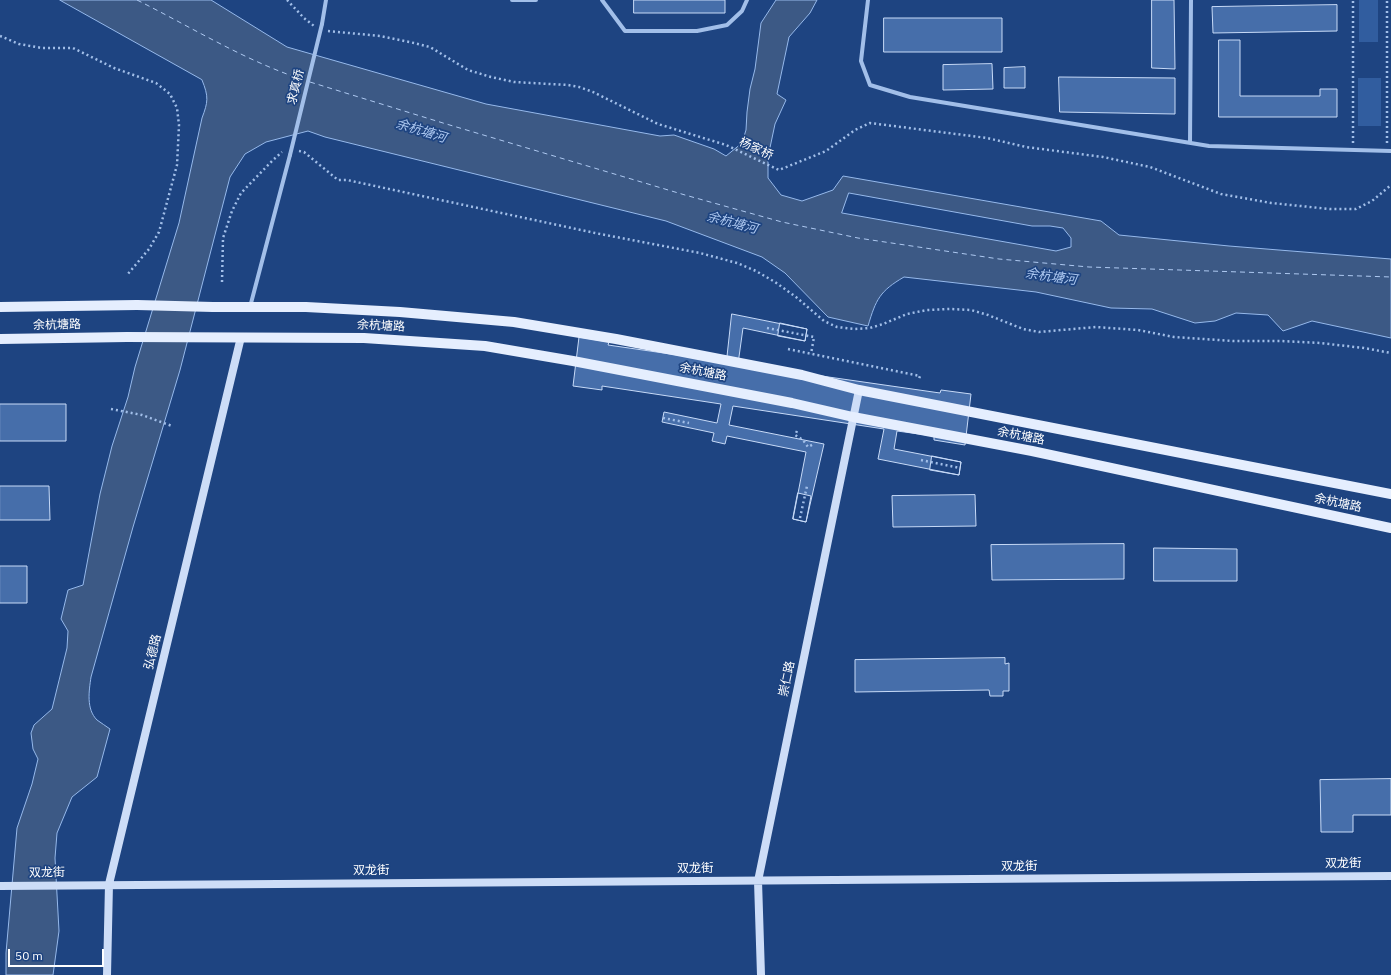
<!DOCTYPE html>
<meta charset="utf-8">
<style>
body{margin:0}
#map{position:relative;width:1391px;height:975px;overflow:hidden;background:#1e4481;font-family:"IBM Plex Sans",sans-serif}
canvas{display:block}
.scale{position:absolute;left:8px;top:949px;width:96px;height:18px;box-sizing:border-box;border:2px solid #fff;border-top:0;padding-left:5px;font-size:12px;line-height:14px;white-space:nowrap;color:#fff;-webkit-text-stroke:3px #1e4481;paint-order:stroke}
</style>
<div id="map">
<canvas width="1391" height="975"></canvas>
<div class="scale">50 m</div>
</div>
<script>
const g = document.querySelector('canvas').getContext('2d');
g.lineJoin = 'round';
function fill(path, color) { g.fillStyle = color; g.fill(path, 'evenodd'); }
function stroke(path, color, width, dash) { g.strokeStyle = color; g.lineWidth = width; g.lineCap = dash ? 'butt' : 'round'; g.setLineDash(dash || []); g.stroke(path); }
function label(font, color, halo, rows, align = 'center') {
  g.font = font + ' "IBM Plex Sans","Noto Sans SC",sans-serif'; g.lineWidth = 3.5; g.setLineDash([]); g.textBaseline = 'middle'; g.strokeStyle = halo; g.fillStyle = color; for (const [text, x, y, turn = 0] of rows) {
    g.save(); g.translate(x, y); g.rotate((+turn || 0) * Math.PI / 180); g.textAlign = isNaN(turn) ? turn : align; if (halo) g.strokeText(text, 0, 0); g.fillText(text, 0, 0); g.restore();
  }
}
fill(new Path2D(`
 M1359,0H1378V42H1359Z
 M1358,78H1381V126H1358Z`), '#315d9f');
const water = new Path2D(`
 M60,0H211L287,47L486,104L660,136L674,135L714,149L726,156L742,143L746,130L747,112L750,89L755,69L761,23L776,0H817L810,13L789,37L777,94L786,100L775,124L768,157V178L781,195L802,201L833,190L843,176L1101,221L1119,235L1229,246L1391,259V338L1312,321L1283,331L1268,315L1236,313L1215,321L1195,323L1152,309L1111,308L1036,292L904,277C880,291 876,299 868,326L828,317L785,273L762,257L666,221L325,137L308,131L266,142L245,154L230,177L180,370L133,527L91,677C89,691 86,709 97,720C101,723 106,726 110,729L97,777L72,797L57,833L55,858L59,931L53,975H6V953L17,828L32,784L38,759L33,749L31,733L34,725L52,709L67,648L68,631L61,619L68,590L83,585L100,494L112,446L128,397L135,367L179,223L202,118C208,102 209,97 202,80ZM849,193L1032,226H1050L1063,228L1071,238V247L1056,251L842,213Z`);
fill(water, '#3c5985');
stroke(water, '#96b9eb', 1);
stroke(new Path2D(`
 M137,0C193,28 247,62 307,81
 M310,82L443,123L685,195L782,222L858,238L999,259L1089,267L1391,277`), '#aec9f1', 1, [5, 4]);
const building = new Path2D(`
 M634,0H725V13H634Z
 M1152,0H1174L1175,69L1152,68Z
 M1337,5V31L1213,33L1212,7Z
 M884,18H1002V52H884Z
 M1219,40H1240V96H1320V89H1337V117H1219Z
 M992,64L993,89L943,90V65Z
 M1025,67V88H1004V68Z
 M1059,77L1175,78V114L1060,112Z
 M732,314L807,329L805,341L743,328L738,364L940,393L941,390L971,394L965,445L934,440V436L897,431L894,449L961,462L959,475L878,459L884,429L733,406L729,425L824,444L806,522L793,519L806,452L727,436L725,444L712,441L714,433L662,422L664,412L717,423L721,404L602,386V390L573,386L579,337L609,342L608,345L726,362Z
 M780,323L807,329L805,341L778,336Z
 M0,404H66V441H0Z
 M932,456L961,462L959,475L930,470Z
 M0,486H49L50,520H0Z
 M798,493L811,496L806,522L793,519Z
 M975,495L976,526L893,527L892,496Z
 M1124,544V579L992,580L991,545Z
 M1154,548L1237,549V581H1154Z
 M0,566H27V603H0Z
 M1005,658V664L1009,663V691H1003V696H990L989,690L855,692V660Z
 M1391,779V815H1353V832H1321L1320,780Z`);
fill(building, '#466eaa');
stroke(building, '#c7daf7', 1);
stroke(new Path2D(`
 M287,0L304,18L314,26
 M328,31L380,36L414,43L430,47L468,70L491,77L514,82L568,85L579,87L593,92L658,124L726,145L779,170L826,151L855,130L870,123L987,138L1026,147L1103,157L1150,167L1221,194L1271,203L1330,209H1356L1372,201L1391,185
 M0,36L19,44L42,48H73L114,68L156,83L170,94L177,108L179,125L177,165L159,232L149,249L127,275
 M1353,143V0
 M1387,143V0
 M299,151L304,152L338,180H347L595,233L700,253L737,263L756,271L775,282L796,297L824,321L837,327L855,329L870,328L883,324L907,314L927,310L950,309L971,310L988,315L1023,329L1039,332L1096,327L1138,330L1174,337L1233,341H1281L1320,343L1364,348L1391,353
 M222,282L223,238L232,211L241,193L273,160L282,152
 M767,328L814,337L811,354
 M788,349L920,376L919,379
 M111,409L142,415L172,426
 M663,418L689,423
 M797,431L795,435L803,440L808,447L814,444
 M921,460L960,468
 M800,518L807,486`), '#a2bfe9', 2.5, [2, 3]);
stroke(new Path2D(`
 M512,0H536
 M602,0L625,31H697L727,25L742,11L747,0
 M868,0L861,61L870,85L910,97L1209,146L1391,151
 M322,24L326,0
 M1190,143L1191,0
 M250,307L290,155`), '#a2bfe9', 4);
stroke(new Path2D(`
 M0,886L1391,876
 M107,975L109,884L241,337
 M761,975L758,881L859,390`), '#cdddf7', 8);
stroke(new Path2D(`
 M0,307L137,305
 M213,307H306L400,312L514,322L616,339L802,375L859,390L1391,494
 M0,339L127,337L364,338L485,346L573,361L792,403L853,417L1032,451L1391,528`), '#e5eefe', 10);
stroke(new Path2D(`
 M290,155L322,24`), '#a2bfe9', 4);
stroke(new Path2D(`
 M137,305L213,307`), '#e5eefe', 10);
label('12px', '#fff', '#1e4481', [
 ["求真桥",296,87,-76],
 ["杨家桥",756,149,25],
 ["余杭塘路",57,325,-1],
 ["余杭塘路",381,326,3],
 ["余杭塘路",703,372,11],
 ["余杭塘路",1021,436,11],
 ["余杭塘路",1338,503,12],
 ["弘德路",153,652,-76],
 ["崇仁路",787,679,-78],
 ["双龙街",1343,864],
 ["双龙街",1019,867],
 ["双龙街",695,869],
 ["双龙街",371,871],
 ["双龙街",47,873,-1]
]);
label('italic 13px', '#aec9f1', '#1e4481', [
 ["余杭塘河",421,131,17],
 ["余杭塘河",732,223,15],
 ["余杭塘河",1051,277,8]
]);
</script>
